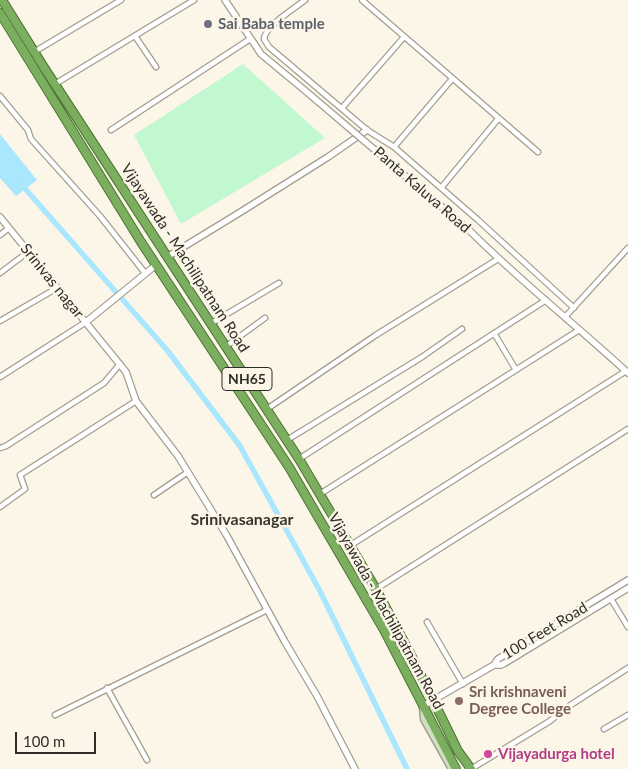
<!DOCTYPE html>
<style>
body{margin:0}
#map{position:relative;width:628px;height:769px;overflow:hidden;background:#fcf6e9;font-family:Lato,sans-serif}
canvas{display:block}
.scale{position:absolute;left:15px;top:732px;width:81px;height:22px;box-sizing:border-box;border:2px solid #2f2d28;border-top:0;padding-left:6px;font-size:15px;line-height:18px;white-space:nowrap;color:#2f2d28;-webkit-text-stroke:4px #fcf6e9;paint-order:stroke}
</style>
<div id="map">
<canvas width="628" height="769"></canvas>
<div class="scale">100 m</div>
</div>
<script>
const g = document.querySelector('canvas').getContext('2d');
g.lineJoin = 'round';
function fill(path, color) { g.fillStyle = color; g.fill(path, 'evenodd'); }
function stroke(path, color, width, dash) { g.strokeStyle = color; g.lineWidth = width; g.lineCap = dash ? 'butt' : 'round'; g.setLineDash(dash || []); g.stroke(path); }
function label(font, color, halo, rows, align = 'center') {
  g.font = font + ' Lato,sans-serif'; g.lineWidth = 5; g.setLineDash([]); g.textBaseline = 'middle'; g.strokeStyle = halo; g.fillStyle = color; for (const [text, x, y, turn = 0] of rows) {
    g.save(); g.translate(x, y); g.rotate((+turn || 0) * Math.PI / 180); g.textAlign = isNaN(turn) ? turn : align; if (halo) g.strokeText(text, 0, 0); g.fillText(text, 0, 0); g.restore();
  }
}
fill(new Path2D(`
 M243,64L325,138L181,224L134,135Z`), '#c2f8d0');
fill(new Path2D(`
 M0,134L37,180L16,196L0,178Z`), '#aae6fd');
stroke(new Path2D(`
 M21,184L167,350L240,446L320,591L407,769`), '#aae6fd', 5.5);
const minor = new Path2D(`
 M305,0C295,8 265,26 264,39L269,47L367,130L394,147L478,220L574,308
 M362,0L538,152
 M135,36L156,67
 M34,52L121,0
 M55,84L194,0
 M0,96L28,130L31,139L100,216L145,273
 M342,108L404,37
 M111,130L250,39
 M394,147L452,79
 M441,188L498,119
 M0,235L9,228
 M0,273L28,252
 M565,317L628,248
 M0,321L57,288
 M210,324L279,283
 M494,333L516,370
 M225,347L265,318
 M0,377L86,322
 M267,409L376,335L498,259
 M287,440L422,357L462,329
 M0,448L6,446L104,383L120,364
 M299,459L546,300
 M320,494L579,330
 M154,495L188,472
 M0,507L25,489L20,475L136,401
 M351,545L626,371
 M376,589L628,429
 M611,599L628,627
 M427,622L463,684
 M107,688L147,760
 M55,715L267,610
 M604,729L628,715
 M471,769L550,721L569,706L628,668`);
const tertiary = new Path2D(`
 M225,0L261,54L308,93
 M0,217L126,372L136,401L178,456L227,536L285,642L317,696L355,769
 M470,231C520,281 576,325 628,373
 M167,257L239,213L328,157L367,130
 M86,322L156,265
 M494,665H501L505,663L628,588
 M423,706L494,665L498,659L628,580`);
const secondary = new Path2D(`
 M423,706L424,719L452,769`);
const trunk = new Path2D(`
 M2,0L43,66L299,459L376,589L410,653L458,751L471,769
 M0,13L141,242L289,467L384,630L456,769`);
stroke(minor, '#a39d91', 7);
stroke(tertiary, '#a39d91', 8);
stroke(secondary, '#a39d91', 9);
stroke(trunk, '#4b7432', 10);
stroke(minor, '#fff', 4.5);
stroke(tertiary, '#fff', 5.5);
stroke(secondary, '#cee1c3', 6);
stroke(trunk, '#7bae5f', 8);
const tertiaryBridge = new Path2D(`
 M308,93L470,231`);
stroke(tertiaryBridge, '#a39d91', 8, []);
stroke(tertiaryBridge, '#fff', 5.5);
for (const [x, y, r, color] of [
 [208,24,5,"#6b7280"],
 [459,701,5,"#8d6e63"],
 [488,754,5,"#d1479c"]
]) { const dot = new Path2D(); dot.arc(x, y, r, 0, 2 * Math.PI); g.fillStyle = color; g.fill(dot); stroke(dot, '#fcf6e9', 2); }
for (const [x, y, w] of [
 [247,379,50]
]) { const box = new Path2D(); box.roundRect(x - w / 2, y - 11.5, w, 23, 4); g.fillStyle = '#fcf6e9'; g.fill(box); stroke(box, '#2f2d28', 1); }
label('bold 14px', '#2f2d28', null, [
 ["NH65",247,379]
]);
label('bold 15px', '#5b616d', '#fcf6e9', [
 ["Sai Baba temple",218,24]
], 'left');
label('15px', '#2f2d28', '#fcf6e9', [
 ["Panta Kaluva Road",422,190,41],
 ["Vijayawada - Machilipatnam Road",185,258,57],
 ["Srinivas nagar",52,281,51],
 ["Vijayawada - Machilipatnam Road",386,611,61],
 ["100 Feet Road",545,631,-31]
]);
label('bold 15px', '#785e54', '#fcf6e9', [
 ["Sri krishnaveni",469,692],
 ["Degree College",469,709]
], 'left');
label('bold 15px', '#b23c85', '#fcf6e9', [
 ["Vijayadurga hotel",498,754]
], 'left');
label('bold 16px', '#3a352b', '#fcf6e9', [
 ["Srinivasanagar",242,520]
]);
</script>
